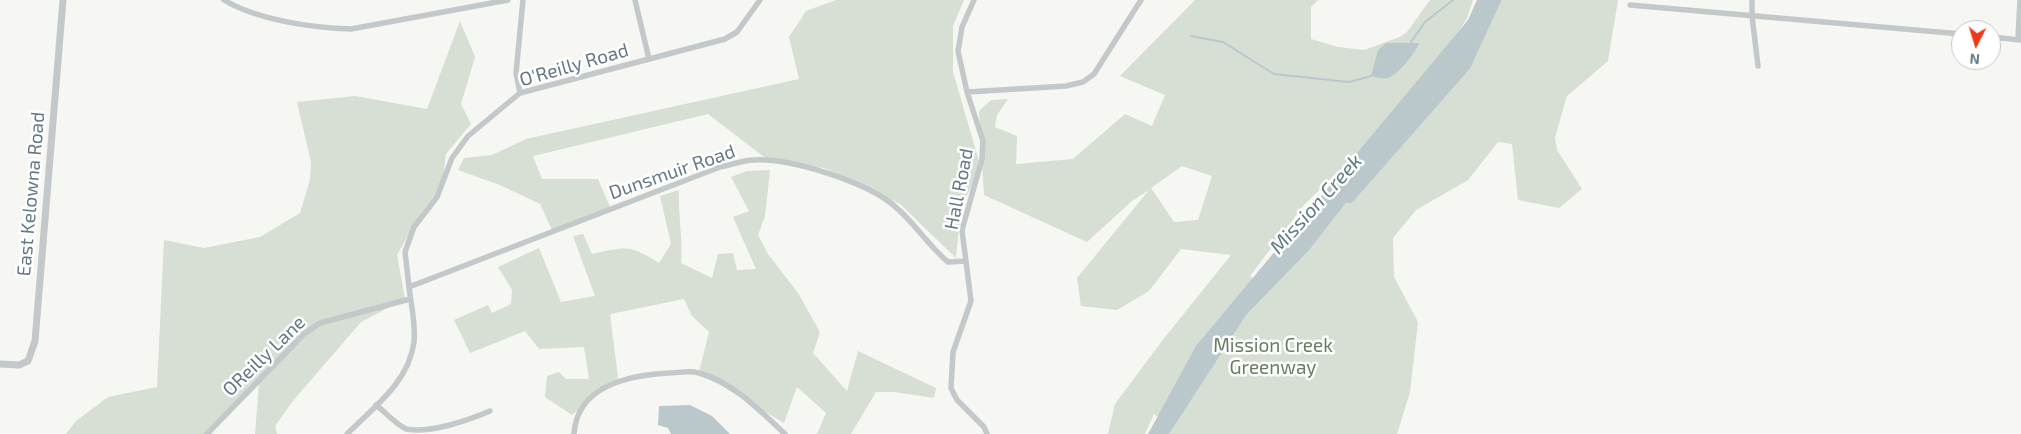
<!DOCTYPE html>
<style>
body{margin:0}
#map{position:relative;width:2021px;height:434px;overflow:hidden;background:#f6f6f2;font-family:"Exo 2",sans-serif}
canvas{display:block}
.north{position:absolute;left:1951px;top:20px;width:50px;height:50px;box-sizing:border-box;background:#fff;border:1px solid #c0c9ce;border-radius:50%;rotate:185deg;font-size:14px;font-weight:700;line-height:20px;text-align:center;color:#627985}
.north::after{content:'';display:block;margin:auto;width:18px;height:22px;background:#f03818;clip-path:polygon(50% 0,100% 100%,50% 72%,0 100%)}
</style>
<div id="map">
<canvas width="2021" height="434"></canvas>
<div class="north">N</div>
</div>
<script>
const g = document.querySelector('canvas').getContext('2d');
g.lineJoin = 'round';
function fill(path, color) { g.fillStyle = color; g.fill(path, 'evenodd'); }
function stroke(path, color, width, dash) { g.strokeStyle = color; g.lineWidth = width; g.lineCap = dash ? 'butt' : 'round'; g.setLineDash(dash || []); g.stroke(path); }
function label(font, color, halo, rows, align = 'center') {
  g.font = font + ' "Exo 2",sans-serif'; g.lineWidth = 5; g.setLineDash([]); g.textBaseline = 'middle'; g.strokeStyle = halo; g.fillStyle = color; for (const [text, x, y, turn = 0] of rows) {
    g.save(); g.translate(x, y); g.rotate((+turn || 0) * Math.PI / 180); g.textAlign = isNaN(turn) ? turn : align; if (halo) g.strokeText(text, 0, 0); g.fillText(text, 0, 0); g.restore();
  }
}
fill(new Path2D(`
 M836,0H964L953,26V72L981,168L961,207L956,258L900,204L824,168L768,160L708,114L533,156L542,179H598L610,207L552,230L540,204L500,185L458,170L464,158L492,155L526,139L799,79L789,37L806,11Z
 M1195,0H1318L1311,7V39L1338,47L1364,50L1400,37L1407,32L1430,0H1473L1467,18L1449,47L1390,121L1304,205L1250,276L1255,280L1432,78L1480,0H1618L1608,61L1567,96L1555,137L1557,150L1582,189L1559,208L1518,200L1512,144L1498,142L1468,180L1416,210L1393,238L1394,277L1418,322L1410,392L1397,434H1152L1160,418L1154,414L1145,434H1108L1115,404L1162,341L1231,255L1181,249L1149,291L1117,310L1081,306L1077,278L1149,190L1132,201L1087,242L984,195L979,111L991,100L1008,99L997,115L995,127L1017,136L1016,164L1073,159L1125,114L1152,126L1165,95L1120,76ZM1182,166L1212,176L1198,220L1174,222L1151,188Z
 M460,21L475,57L461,104L471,124L446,154L442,185L421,213L397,255L405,299L361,322L292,402L275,426L277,434H255L259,383L207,434H66L76,421L108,397L157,387L164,240L204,248L260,237L300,213L310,180L311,162L297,102L355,96L427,109Z
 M770,170L765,216L758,235L768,254L798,293L820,332L813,353L847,391L858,351L936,388L934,398L894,392H876L851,434H817L826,413L797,387L784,423L699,372L709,332L692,316L684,299L610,314L618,378L572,415L545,397L547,376L559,372L566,379H589L584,347L539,349L525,331L470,353L454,320L488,305L492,313L511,304L512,290L498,267L539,248L561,302L595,296L573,236L583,234L592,254C626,247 629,244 659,263L671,244L660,196L679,190C678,215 683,238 681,263L712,278L718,254L733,253L737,270L756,269L733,217L749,211L731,177L747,171Z`), '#d7ded3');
fill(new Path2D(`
 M1477,0H1496L1485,25L1442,89L1388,149L1309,250L1246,315L1169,434H1148L1196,346L1448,44L1468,20Z
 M1386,43H1419C1416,52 1398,76 1387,78C1382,79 1375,77 1371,76L1378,50Z
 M690,405L712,416L730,434H671L668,428L658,425L659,406Z`), '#bac8cc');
stroke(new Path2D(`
 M1191,36L1223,42L1274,74L1349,82L1371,76
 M1411,42L1425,22L1453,0`), '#bac8cc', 2);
stroke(new Path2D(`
 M1349,197L1465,65L1495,0`), '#bac8cc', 12);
stroke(new Path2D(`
 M224,0C257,20 313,28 351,29L508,0
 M635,0L649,59
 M974,0L962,27L958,51L967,92L983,141L982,159L962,230L971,301L953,352L951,388L957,400L984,427L987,434
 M1752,0V16L1758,66
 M1630,5L1961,34
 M1991,37L2021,40
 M2018,40L2020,0
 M967,92L1066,86L1083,82L1094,74L1141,0
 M520,93L516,73L523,0
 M409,287L405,252L414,227L437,197L452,158L468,136L520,93L725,39L737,32L760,0
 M376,405C386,413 395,423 406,429C429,434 469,420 490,411
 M207,434L304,334L320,323L410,299
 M347,434C374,407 409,382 414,342C416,325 411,304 409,287L720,167C731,165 743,160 754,160C790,158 863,181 892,204C914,221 927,245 948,262L966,261
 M574,434C577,386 629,375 669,373C678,373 690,370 699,373C734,383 759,410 785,434`), '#c3c8ca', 5.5);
stroke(new Path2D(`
 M0,364L19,365L28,361L35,341L63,0`), '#c3c8ca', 7);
label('19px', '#627985', '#fff', [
 ["O'Reilly Road",574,65,-16],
 ["Dunsmuir Road",672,172,-19],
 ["Hall Road",959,189,-79],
 ["East Kelowna Road",31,194,-85],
 ["OReilly Lane",264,356,-44]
]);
label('19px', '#697c62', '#fff', [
 ["Mission Creek",1273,346],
 ["Greenway",1273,368]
]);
label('italic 20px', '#5e7b83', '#fff', [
 ["Mission Creek",1316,204,-48]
]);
</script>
